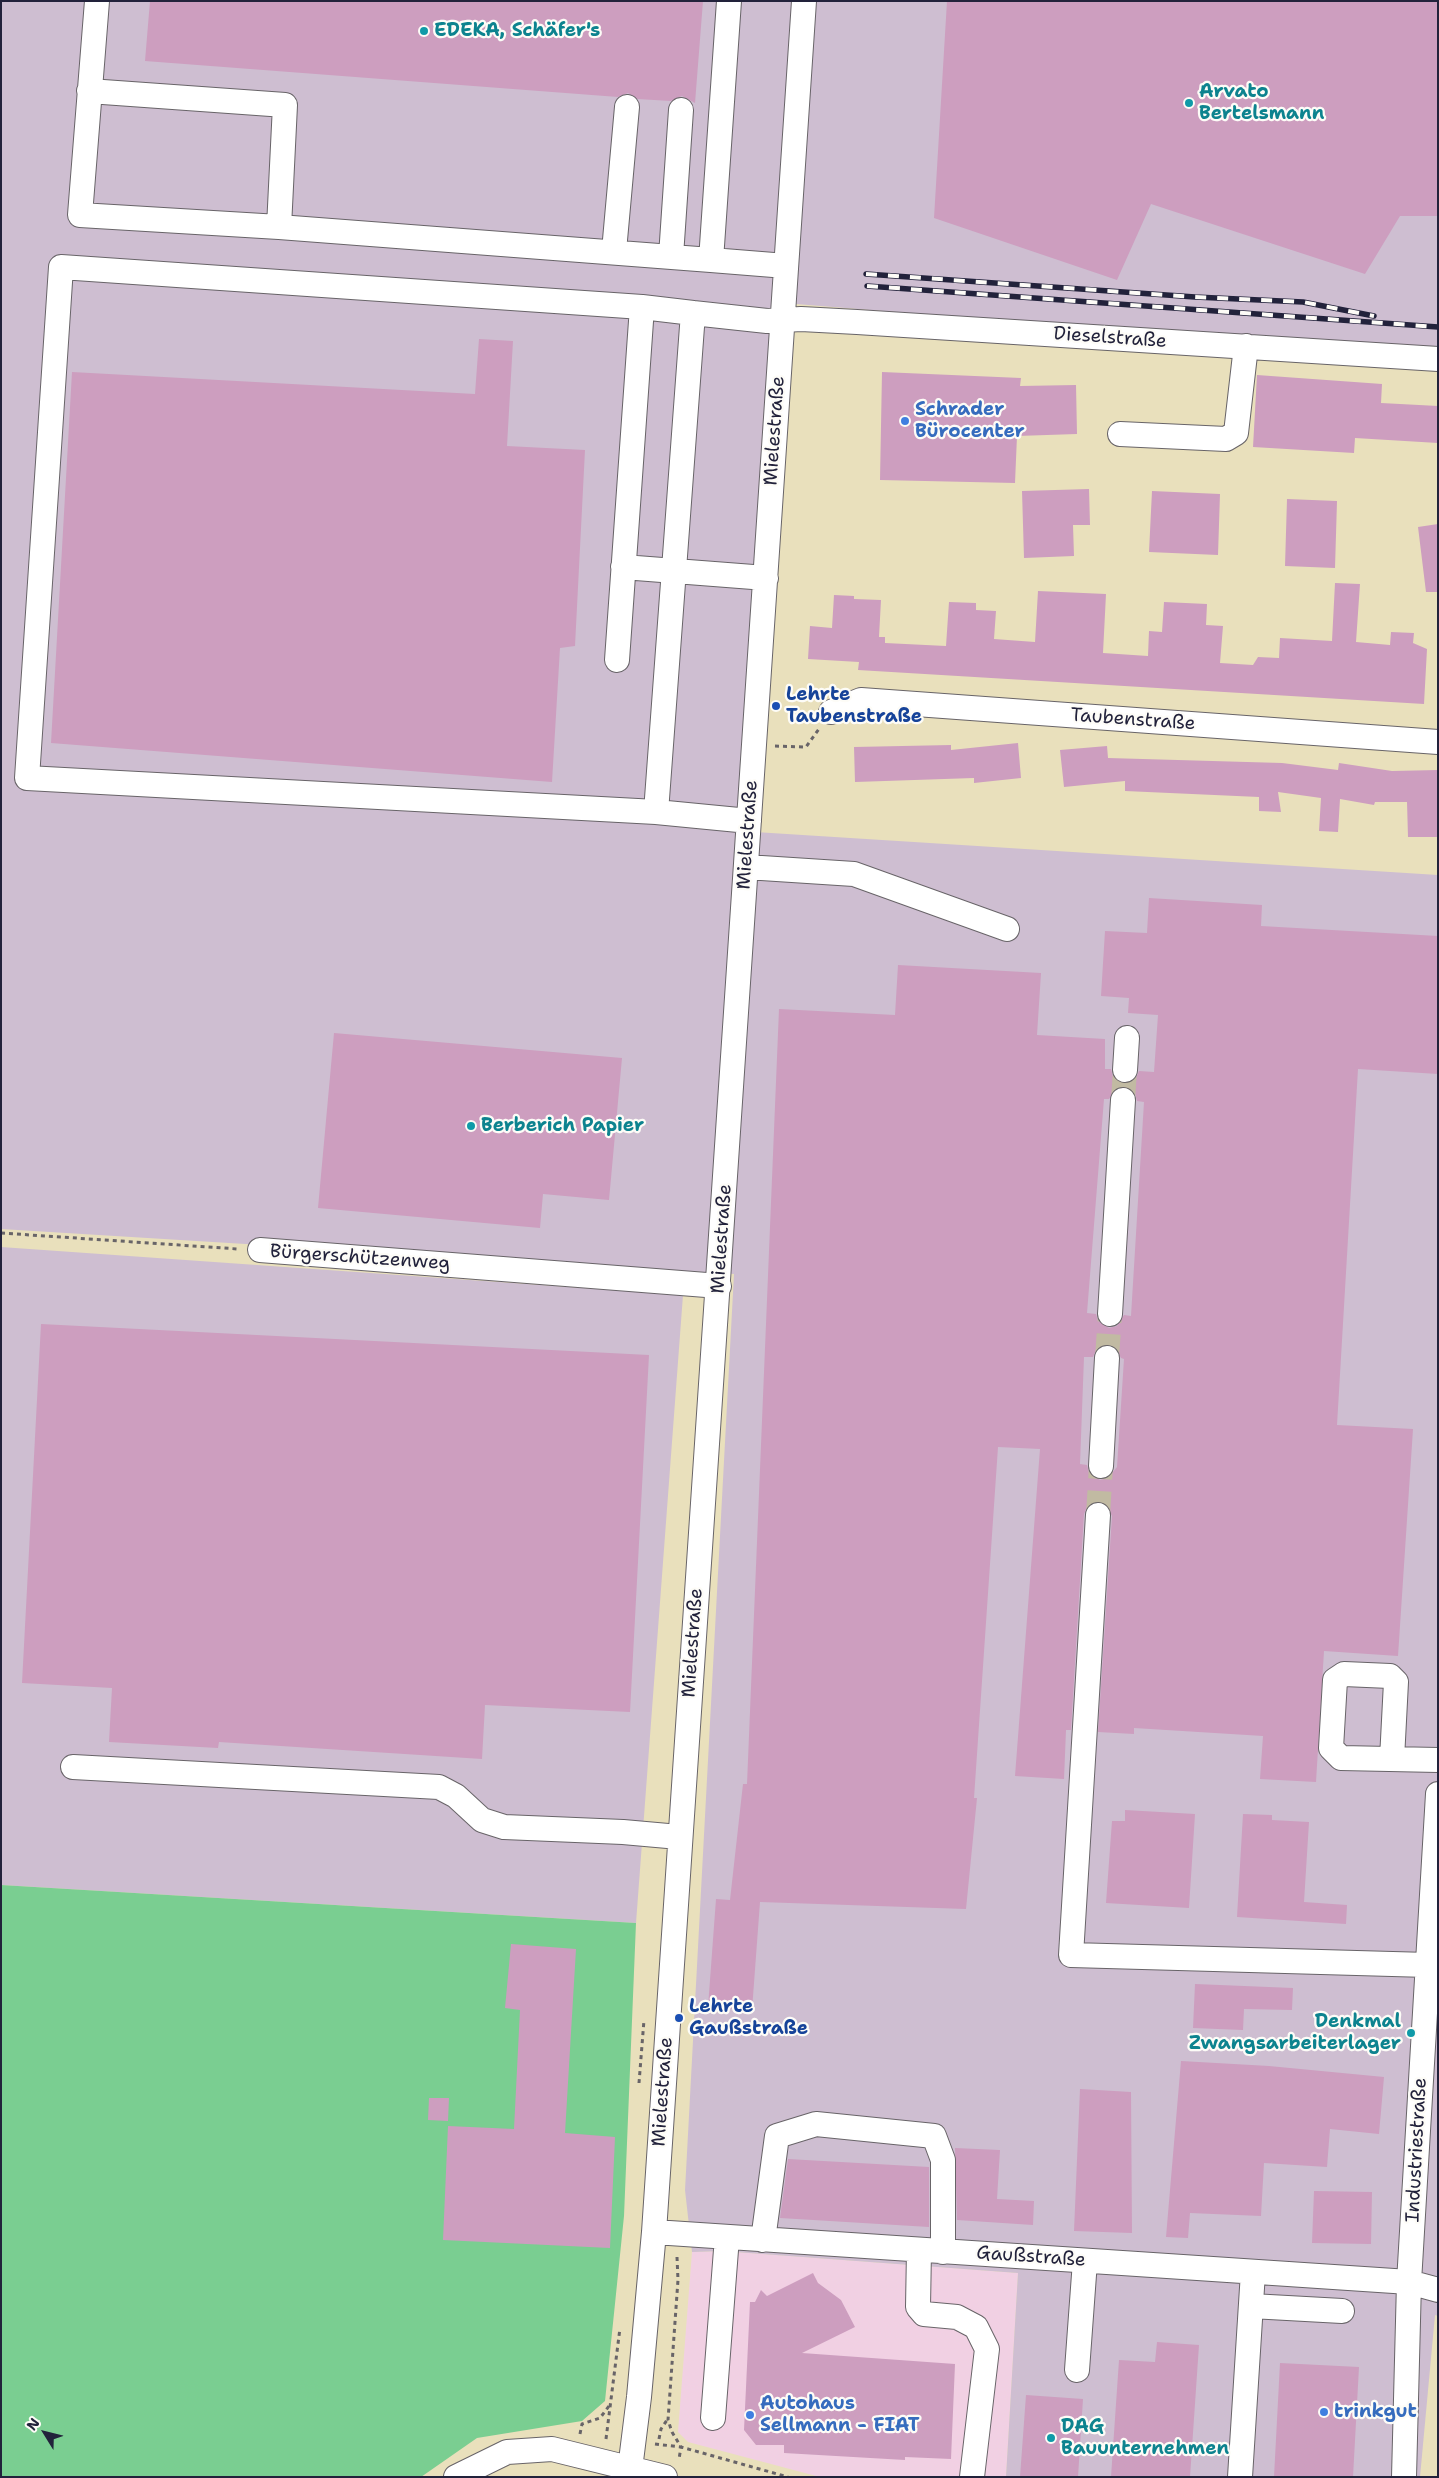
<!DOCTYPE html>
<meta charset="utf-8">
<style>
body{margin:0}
#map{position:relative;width:1439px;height:2478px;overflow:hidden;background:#e9e0bc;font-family:"Shantell Sans",sans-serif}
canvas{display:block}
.frame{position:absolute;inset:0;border:2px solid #22223b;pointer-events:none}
.north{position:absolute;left:20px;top:2408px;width:50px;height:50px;-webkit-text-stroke:4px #fdfcf7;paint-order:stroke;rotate:306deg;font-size:14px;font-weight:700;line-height:20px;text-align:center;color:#22223b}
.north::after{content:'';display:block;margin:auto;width:18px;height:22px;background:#22223b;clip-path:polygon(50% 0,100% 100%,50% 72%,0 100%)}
</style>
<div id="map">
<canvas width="1439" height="2478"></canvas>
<div class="frame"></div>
<div class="north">N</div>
</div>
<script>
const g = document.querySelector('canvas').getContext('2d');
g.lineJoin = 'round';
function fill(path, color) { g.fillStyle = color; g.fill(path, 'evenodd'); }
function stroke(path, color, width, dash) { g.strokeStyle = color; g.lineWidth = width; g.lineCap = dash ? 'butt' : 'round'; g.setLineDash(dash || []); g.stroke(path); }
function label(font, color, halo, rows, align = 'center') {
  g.font = font + ' "Shantell Sans",sans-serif'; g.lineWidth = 4.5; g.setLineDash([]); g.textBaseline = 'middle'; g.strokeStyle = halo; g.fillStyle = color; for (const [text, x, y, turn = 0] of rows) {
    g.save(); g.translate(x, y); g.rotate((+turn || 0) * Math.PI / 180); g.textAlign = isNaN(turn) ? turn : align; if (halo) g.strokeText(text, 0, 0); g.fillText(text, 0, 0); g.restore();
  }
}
fill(new Path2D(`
 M722,2251L1018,2273L1006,2477H820L688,2442L678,2432L692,2252Z`), '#f1d0e3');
fill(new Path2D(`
 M1,1H1438V356L796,304L755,832L1438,875V2316L1435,2315L1420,2477H1006L1018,2273L722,2251L692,2252L685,2190L734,1274L1,1229Z
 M1,1247L683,1295L636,1923L1,1885Z`), '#cebed1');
fill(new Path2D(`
 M1,1885L636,1923L624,2216L605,2401L582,2421L477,2438L421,2477H1Z`), '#7ace91');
fill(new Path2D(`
 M150,1H703L695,103L682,96L671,101L637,99L628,93L618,97L145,61Z
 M947,1H1438V216H1400L1365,274L1151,204L1117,280L934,218Z
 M479,339L513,341L507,446L585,450L575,646L560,648L552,782L51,743L72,372L475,394Z
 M882,372L1021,378L1020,386L1076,385L1077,434L1017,436L1015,483L880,480Z
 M1257,375L1382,384L1381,403L1438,406V443L1355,438L1354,453L1253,447Z
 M1089,489L1090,525H1073L1074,556L1024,558L1022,491Z
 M1152,491L1220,494L1218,555L1149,552Z
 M1287,499L1337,501L1335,568L1285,566Z
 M1438,524V592H1426L1418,527Z
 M1335,583L1360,584L1356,642L1390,645L1391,632L1414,633L1413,643L1427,649L1424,704L858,670L859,662L808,659L810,626L832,628L834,595L854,596V599L881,600L879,637H885V643L946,646L949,602L976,603V610L996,611L994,639L1035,642L1038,591L1106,594L1103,653L1148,656L1149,631L1162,632L1164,602L1207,604L1206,625L1223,626L1220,663L1253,665L1258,657L1279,658L1280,638L1332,641Z
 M1018,743L1021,778L974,783V778L855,782L854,747L951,745V750Z
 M1107,746L1108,758L1282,763L1338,770L1339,763L1392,771L1438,770V837H1408L1407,802H1375L1374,805L1340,799L1338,832L1319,831L1321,798L1278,792L1281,812L1259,811V797L1125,791V781L1064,787L1060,750Z
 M1149,898L1262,905L1261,926L1438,936V1074L1358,1069L1337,1425L1413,1429L1398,1656L1324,1651L1316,1782L1260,1779L1263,1736L1134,1728V1734L1098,1732L1112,1516L1106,1504L1099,1501L1092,1503L1087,1507L1084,1514L1071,1730H1066L1064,1779L1015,1776L1040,1449L998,1447L974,1798H977L966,1909L760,1902L752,2010L708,2007L716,1899L730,1900L743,1784H747L779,1009L895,1015L898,965L1041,973L1037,1035L1105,1039V1069H1111L1113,1077L1118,1082H1131L1136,1078L1139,1071L1154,1072L1158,1015L1128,1013L1129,998L1101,996L1105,931L1147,933ZM1124,1086L1135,1093L1137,1101L1144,1102L1131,1316L1124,1315L1117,1326L1109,1328L1098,1321L1096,1314L1087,1313L1104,1099H1109L1116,1088ZM1107,1344L1115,1347L1121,1358L1124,1359L1117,1467L1108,1478L1100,1480L1089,1473L1087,1465L1080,1464L1084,1357H1093L1096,1350Z
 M334,1033L622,1058L609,1200L543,1194L540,1228L318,1208Z
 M41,1324L649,1355L630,1712L485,1705L482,1759L219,1742L218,1748L109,1742L112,1688L22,1683Z
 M1125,1810L1195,1814L1189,1908L1106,1903L1112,1821H1125Z
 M1243,1814L1272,1815V1820L1309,1822L1304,1902L1347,1905L1346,1924L1237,1917Z
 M511,1944L576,1949L565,2133L615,2137L610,2248L443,2240L448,2126L514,2129L520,2010L505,2008Z
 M1195,1984L1293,1988L1292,2010L1244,2009L1243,2030L1193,2028Z
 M1181,2061L1269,2066L1384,2077L1379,2134L1330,2129L1327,2167L1264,2163L1261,2216L1190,2213L1188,2238L1166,2237Z
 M1080,2089L1131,2092L1132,2233L1074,2231Z
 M429,2098H449L448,2121L428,2120Z
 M955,2148L1000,2150L997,2199L1034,2201L1033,2225L957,2220Z
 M788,2159L929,2167V2227L780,2218Z
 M1314,2191L1372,2192L1371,2244L1312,2243Z
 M813,2273L818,2283L841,2300L855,2327L802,2353L955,2364L951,2459L905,2457V2460L784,2453V2445H756L744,2430L750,2302H755L761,2290L767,2296Z
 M1157,2342L1199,2345L1190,2477H1111L1119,2360L1155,2362Z
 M1280,2363L1359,2367L1353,2477H1274Z
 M1026,2395L1083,2399L1078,2477H1020Z`), '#cd9ebf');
stroke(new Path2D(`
 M1123,1100L1125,1070
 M1107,1358L1110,1314
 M1098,1515L1101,1466`), '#c1baa2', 24, [24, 12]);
const minor = new Path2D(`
 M97,1L80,215L279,227L711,260
 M729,1L711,260L786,266
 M89,91L285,105L279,227
 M614,251L627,107
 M671,256L681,110
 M1120,434L1226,439L1236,433L1246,346
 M623,567L766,578
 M617,660L642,307
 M831,712L861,700L1438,742
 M656,812L27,778L61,267L642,307L693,313
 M749,821L656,812L693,313L767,321L801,319L857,322L1438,359
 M746,867L854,874L1007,929
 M1125,1070L1127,1038
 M260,1250L719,1286
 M1110,1314L1123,1100
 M1101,1466L1107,1358
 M1098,1515L1071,1955L1428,1965
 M1392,1759L1396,1682L1390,1676L1344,1674L1335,1680L1331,1748L1341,1758L1438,1760
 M73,1767L439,1787L456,1796L482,1820L504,1827L623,1832L679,1837
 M654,2232L1409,2282L1438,2290
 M763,2240L777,2136L816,2124L934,2136L943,2160V2252
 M919,2250L918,2307L924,2314L957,2317L976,2327L987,2349L972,2477
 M1251,2306L1342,2311
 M1077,2370L1085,2261
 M713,2418L727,2237
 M456,2477L507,2452L552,2449L665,2477
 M629,2477L639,2397L654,2232L804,1
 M1240,2477L1253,2272
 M1404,2477L1409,2282L1438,1794`);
stroke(minor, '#686468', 26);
stroke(new Path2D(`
 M775,746L806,747L819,729
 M1,1233L238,1249
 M639,2083L644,2020
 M677,2257L678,2280L668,2420L672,2432L681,2447L788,2477
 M580,2434L582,2424L600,2418L609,2406
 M606,2439L620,2328
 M659,2439L661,2429L667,2420
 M655,2444L681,2447L679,2459`), '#686468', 3, [4, 4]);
stroke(minor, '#fff', 24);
const rail = new Path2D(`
 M866,274L1195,297L1303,302L1374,316
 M867,286L1438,327`);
stroke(rail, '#22223b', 5.5);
stroke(rail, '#fdfcf7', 4, [11]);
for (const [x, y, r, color] of [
 [424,31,5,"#0f9aa8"],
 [1189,103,5,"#0f9aa8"],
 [905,421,5,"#3f7fe0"],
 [776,706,5,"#1a4fb4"],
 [471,1126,5,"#0f9aa8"],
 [679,2018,5,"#1a4fb4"],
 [1411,2033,5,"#0f9aa8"],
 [1324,2412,5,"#3f7fe0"],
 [750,2415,5,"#3f7fe0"],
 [1051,2438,5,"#0f9aa8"]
]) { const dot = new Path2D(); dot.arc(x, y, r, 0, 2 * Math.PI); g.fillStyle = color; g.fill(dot); stroke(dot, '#fdfcf7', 2); }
label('bold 19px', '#0d838f', '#fdfcf7', [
 ["EDEKA, Schäfer's",434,31],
 ["Arvato",1199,92],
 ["Bertelsmann",1199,114],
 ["Berberich Papier",481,1126],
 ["Denkmal",1401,2022,"right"],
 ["Zwangsarbeiterlager",1401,2044,"right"],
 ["DAG",1061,2427],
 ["Bauunternehmen",1061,2449]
], 'left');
label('19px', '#22223b', '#fdfcf7', [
 ["Dieselstraße",1110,338,4],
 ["Mielestraße",775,431,-86],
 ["Taubenstraße",1133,720,4],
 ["Mielestraße",748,835,-86],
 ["Mielestraße",722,1239,-86],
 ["Bürgerschützenweg",360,1258,4],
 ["Mielestraße",693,1643,-86],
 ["Mielestraße",663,2092,-86],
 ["Industriestraße",1417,2150,-87],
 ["Gaußstraße",1031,2257,4]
]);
label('bold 19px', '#366cbe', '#fdfcf7', [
 ["Schrader",915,410],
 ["Bürocenter",915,432],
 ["Autohaus",760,2404],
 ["Sellmann - FIAT",760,2426],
 ["trinkgut",1334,2412]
], 'left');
label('bold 19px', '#164399', '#fdfcf7', [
 ["Lehrte",786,695],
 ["Taubenstraße",786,717],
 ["Lehrte",689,2007],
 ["Gaußstraße",689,2029]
], 'left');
</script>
